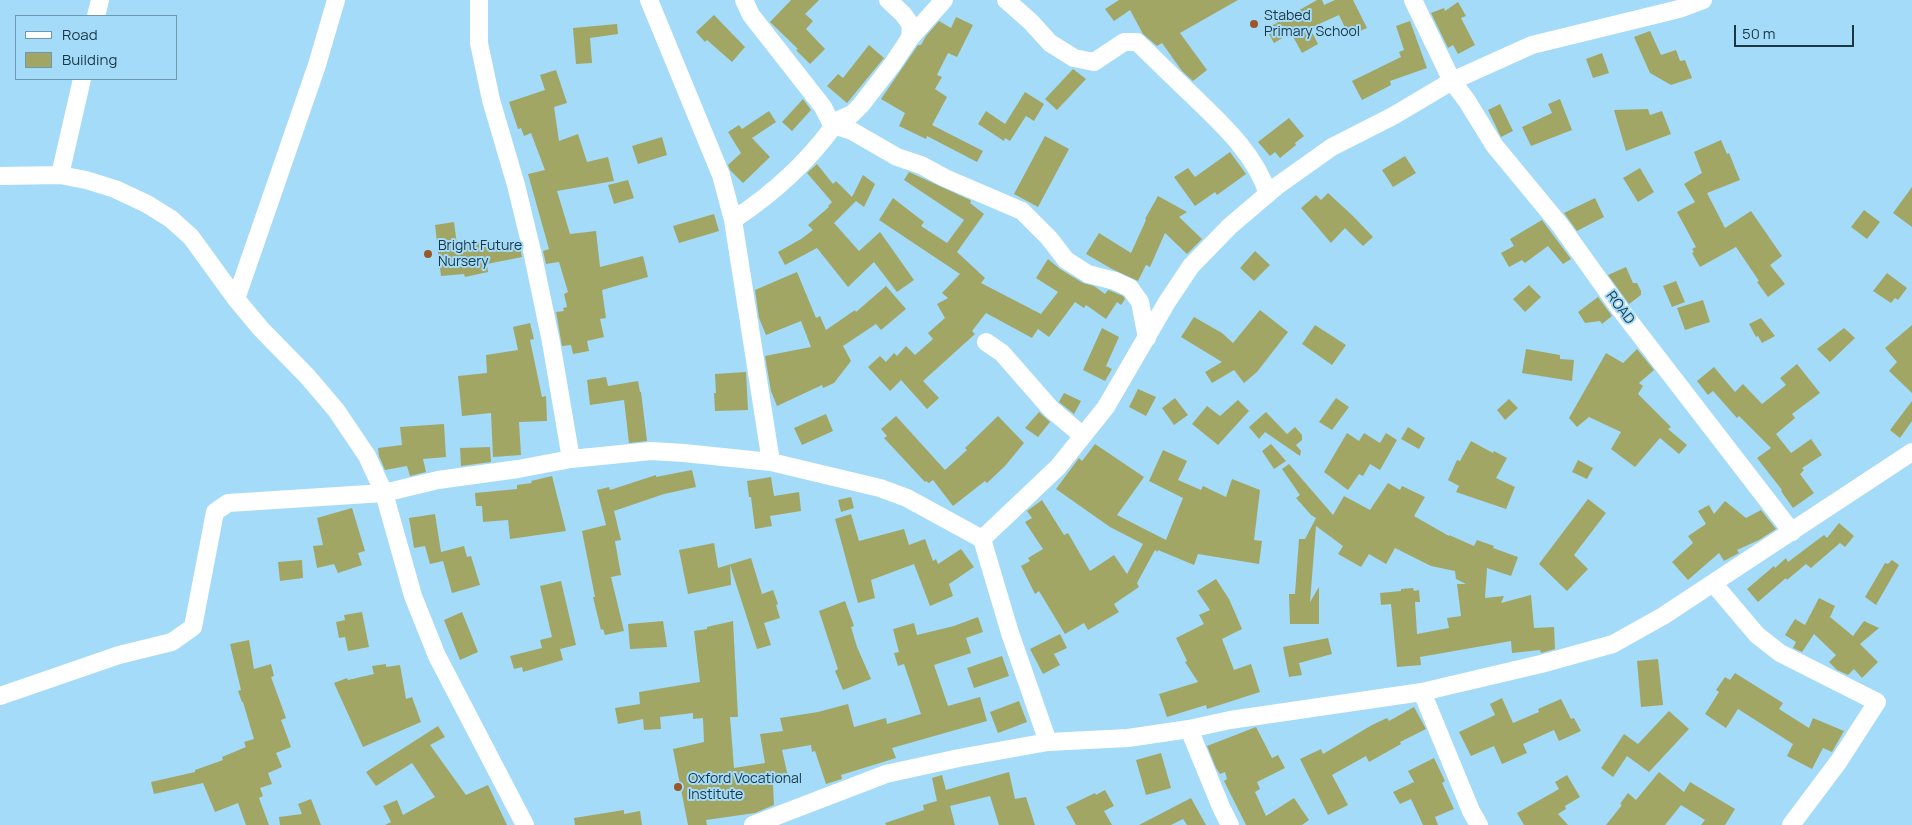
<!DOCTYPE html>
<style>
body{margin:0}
#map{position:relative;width:1912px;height:825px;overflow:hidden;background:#a4dbf8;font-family:Manrope,sans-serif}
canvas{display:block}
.legend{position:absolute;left:15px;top:15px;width:162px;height:65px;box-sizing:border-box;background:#a4dbf8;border:1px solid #6d99b0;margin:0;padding:6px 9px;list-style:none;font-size:15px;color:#1a3745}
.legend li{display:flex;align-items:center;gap:10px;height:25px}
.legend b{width:25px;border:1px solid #6d99b0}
.scale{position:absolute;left:1734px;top:25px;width:120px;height:22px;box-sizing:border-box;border:2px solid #1a3745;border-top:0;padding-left:6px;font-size:15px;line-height:18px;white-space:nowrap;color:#1a3745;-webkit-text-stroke:4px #a4dbf8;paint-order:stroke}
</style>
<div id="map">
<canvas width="1912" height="825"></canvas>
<ul class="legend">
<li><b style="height:6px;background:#fff"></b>Road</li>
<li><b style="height:14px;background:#a1a665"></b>Building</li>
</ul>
<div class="scale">50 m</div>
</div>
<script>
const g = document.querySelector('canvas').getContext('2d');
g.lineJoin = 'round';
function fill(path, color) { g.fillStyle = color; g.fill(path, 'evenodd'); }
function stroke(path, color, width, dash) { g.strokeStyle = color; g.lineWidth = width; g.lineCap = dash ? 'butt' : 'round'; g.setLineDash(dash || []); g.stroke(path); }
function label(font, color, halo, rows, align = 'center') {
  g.font = font + ' Manrope,sans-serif'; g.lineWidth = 4; g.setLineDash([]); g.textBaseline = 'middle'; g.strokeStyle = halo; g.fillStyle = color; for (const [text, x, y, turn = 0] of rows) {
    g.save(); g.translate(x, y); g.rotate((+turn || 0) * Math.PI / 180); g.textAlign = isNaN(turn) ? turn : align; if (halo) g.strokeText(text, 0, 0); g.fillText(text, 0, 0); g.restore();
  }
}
fill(new Path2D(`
 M791,0H819L805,14L813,21L806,29L825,49L810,64L796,50L798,49L770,22Z
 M1119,0H1238L1180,33L1207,70L1193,81L1182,71L1162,43L1157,46L1143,34L1130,10L1114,21L1105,9Z
 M1317,0H1322L1324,5L1335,0H1353L1367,28L1349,36L1339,15L1310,28L1318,44L1302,53L1291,33L1274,43L1266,29Z
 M1458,2L1466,16L1461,18L1475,45L1458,54L1453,45L1448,48L1431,13L1444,8L1445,11Z
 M714,15L745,47L732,62L707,40L705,42L696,32Z
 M956,17L973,25L957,57L948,53L937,75L942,77L935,89L947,97L932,125L983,151L977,162L927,136L926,139L899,126L905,113L881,99L918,45H921L926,36L939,21L951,28Z
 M1410,21L1427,68L1390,81L1391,85L1362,100L1352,81L1401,57L1399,52L1404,50L1396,26Z
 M617,24L618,34L590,38L592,63L576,64L573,28Z
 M1650,31L1661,55L1676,50L1680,61L1685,60L1692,78L1671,85L1650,73L1634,37Z
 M869,45L884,58L847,103L827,86L838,74L843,78Z
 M1602,53L1609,73L1593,78L1586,59Z
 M1073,69L1086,79L1057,110L1045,99Z
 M556,70L567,103L554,107L559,141L578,134L587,162L608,157L614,181L557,191L570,234L596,231L600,267L643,256L648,277L602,290L606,318L600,319L604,337L587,341L589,351L573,354L571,345L562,346L556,312L564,311L563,308L567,307L564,294L568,292L559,262L546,264L543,251L549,249L528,174L545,170L531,133L524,136L521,128L518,129L509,102L545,90L540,75Z
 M1025,92L1044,104L1034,121L1026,116L1010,141L1005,138L1004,141L978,124L986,111L1005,124Z
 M803,99L811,110L792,131L782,122Z
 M1560,99L1572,130L1531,146L1522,127L1552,113L1548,104Z
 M1500,104L1513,131L1501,137L1488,110Z
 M1648,109L1650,115L1662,111L1671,134L1626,151L1614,110Z
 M769,111L776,122L752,138L770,157L743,183L730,170L728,165L741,153L728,132L739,125L742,129Z
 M1289,118L1304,136L1295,143L1296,145L1280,158L1275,152L1270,156L1258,142Z
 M1045,136L1069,149L1038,207L1014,194Z
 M662,137L667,155L638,164L632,146Z
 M1721,140L1727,154L1729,153L1740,180L1707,193L1725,228L1751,211L1782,256L1770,265L1785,284L1768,297L1757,282L1759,281L1736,247L1700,267L1692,253L1694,252L1692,249L1696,247L1677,212L1695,202L1684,184L1702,173L1694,152Z
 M1230,152L1246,174L1217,195L1215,192L1195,206L1174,177L1188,168L1195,177Z
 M1405,156L1416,173L1393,187L1382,170Z
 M817,164L833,184L836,181L852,197L863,175L875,184L864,207L856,201L834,223L859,251L880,232L914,280L897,292L874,262L848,287L817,248L785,265L778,252L801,239L813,230L808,225L829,207L828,206L832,202L807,173Z
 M1640,168L1654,192L1638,202L1623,178Z
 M909,172L970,200L971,201L970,203L984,214L957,252L985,278L981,283L1041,314L1058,292L1036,278L1048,259L1060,269L1083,283L1094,286L1105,294L1108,290L1111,291L1123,296L1125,299L1121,305L1117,302L1106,319L1086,305L1084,308L1075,302L1049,337L1038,329L1032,338L986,313L972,331L975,334L923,381L939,398L927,409L901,380L890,391L868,367L880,356L886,362L894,353L897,356L906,346L915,355L933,339L928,333L945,318L937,304L948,298L942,293L960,274L879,220L893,198L924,222L921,226L947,243L964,220L904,180Z
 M628,180L634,198L614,204L608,185Z
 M1912,187V227L1893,213Z
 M1328,193L1354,217L1373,237L1363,246L1345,228L1331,243L1301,208L1316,195L1321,200Z
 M1158,196L1187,212L1179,217L1202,239L1187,254L1165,233L1150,267L1146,265L1138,281L1112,269L1086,254L1099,233L1131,253L1146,220L1145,219Z
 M1595,198L1604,217L1577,231L1564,213Z
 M1864,210L1880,222L1867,239L1851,227Z
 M714,214L719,231L679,243L673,226Z
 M1542,220L1571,259L1563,264L1548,246L1525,263L1522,260L1509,267L1501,253L1514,246L1510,239Z
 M454,222L457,245L490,240L491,247L519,241L522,257L487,264L488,272L465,277L464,274L441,276L435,225Z
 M1255,251L1270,265L1254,281L1240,268Z
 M1626,267L1633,283H1637L1641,291V295L1629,304L1608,275Z
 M797,272L816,318L820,316L826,330L855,310L856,312L886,286L906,309L881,330L876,324L843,346L851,361L834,383L823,388L822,385L777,406L771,391L765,356L811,347L801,321L766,335L759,318L755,290Z
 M1887,273L1907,288L1898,300L1895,298L1891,303L1873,291Z
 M1676,281L1685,302L1672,307L1663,286Z
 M1529,285L1541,297L1525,312L1513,299Z
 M1598,297L1612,316L1602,324L1600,321L1585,323L1578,312Z
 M1703,300L1710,322L1685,330L1677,308Z
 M1260,310L1288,332L1257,372L1244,383L1234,370L1212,383L1205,372L1222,362L1181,337L1194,317L1222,333L1233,343Z
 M1761,318L1775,336L1762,343L1758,336L1756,337L1749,324Z
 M530,323L534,339L530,340L542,397L546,396L547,421L519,422L521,455L493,457L491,413L462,416L458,376L487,373L486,355L518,350L513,327Z
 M1315,325L1346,345L1332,365L1302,344Z
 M1912,325V393L1889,371L1897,362L1885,348Z
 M1102,328L1119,337L1106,366L1112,369L1105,381L1083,370Z
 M1844,328L1855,338L1830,362L1817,349Z
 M1526,349L1560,355V359L1574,360L1572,381L1522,373Z
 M1637,349L1654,370L1639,383L1643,386L1638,394L1671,427L1668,429L1687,445L1679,454L1660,438L1635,467L1611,449L1621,432L1589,417L1577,427L1569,418L1606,353L1623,363Z
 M1797,364L1820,393L1792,414L1795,418L1776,434L1791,453L1811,439L1822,455L1802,468L1804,470L1800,474L1814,493L1793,508L1781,491L1782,490L1757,458L1771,448L1739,416L1737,418L1713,391L1708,395L1697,381L1714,367L1735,392L1743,384L1762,404L1786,385L1780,378Z
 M746,372L748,410L715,411L714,393H716L715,374Z
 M606,377L608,386L638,381L640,392H641L647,441L629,443L624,400L590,405L587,380Z
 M1138,389L1156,397L1146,416L1129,407Z
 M1064,393L1081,401L1074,414L1059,402Z
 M1175,398L1188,415L1174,425L1162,408Z
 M1336,398L1349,407L1332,430L1319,422Z
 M1509,399L1518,408L1505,420L1497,410Z
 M1238,400L1249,411L1218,445L1192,424L1207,406L1220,416Z
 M1912,401V421L1900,438L1890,430Z
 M1039,412L1050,422L1038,437L1025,428Z
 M1266,412L1287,434L1295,427L1302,435V440L1296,445L1301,451L1300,456L1265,432L1259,439L1249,427Z
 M826,414L833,431L802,445L794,428Z
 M896,416L945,470L967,450L965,448L998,416L1024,443L1005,466L987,483L985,481L953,506L933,480L929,483L926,481L925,482L884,438L887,436L881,429Z
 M444,424L446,457L423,459L426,472L410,476L407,466L385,470L379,456L378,448L402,445L400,427Z
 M1408,427L1425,438L1419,449L1401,439Z
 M1347,433L1359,441L1364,433L1380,443L1386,433L1397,440L1380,470L1370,464L1363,476L1359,474L1348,490L1324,472Z
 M1471,441L1493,453L1494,451L1507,458L1496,478L1515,487L1506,509L1456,492L1459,486L1448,480L1457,460L1460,461Z
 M1095,444L1144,477L1117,515L1166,540L1183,498L1149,481L1163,450L1187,461L1178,480L1201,490L1203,486L1226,497L1232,479L1260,490L1254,540L1262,541L1259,564L1198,554L1194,565L1158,550V552L1155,550L1137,583L1139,587L1114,604L1119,612L1088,630L1084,623L1065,634L1039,591L1035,594L1021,566L1030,561L1028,558L1043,549L1025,522L1032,518L1027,511L1042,500L1064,535L1068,533L1090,571L1114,555L1127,574L1143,544L1110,527L1056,489L1079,458L1082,461Z
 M1271,444L1286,461L1274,469L1262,451Z
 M490,447L491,462L461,466L460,448Z
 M1578,460L1593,468L1587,479L1572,472Z
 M1289,464L1333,515L1344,496L1370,510L1388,483L1400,490L1402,486L1425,497L1414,516L1449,536V535L1474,546L1477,540L1494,546L1493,548L1518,557L1511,576L1487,568L1485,598L1504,596L1501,603L1531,595L1534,628L1554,627L1555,649L1541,653L1540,650L1512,653L1511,641L1420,657L1421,665L1397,667L1391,604L1381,605L1380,593L1401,591V589L1413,588L1414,591L1419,590L1420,602H1415L1417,634L1449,628L1447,618L1461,616L1457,584H1466L1456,579L1455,571L1431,566L1395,548L1386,564L1369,554L1361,567L1338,554L1343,546L1316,526L1310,602L1319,587V624H1290L1289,594H1295L1299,539H1305L1316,518L1311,515L1296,498L1300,495L1282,469Z
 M692,470L696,487L664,494L614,511L621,540L615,541L621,575L611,577L624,631L605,635L603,629L601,630L593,597H595L582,531L606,525L597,490L609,487L610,490L656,475V477Z
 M552,476L566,531L510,539L508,520L483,522L482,506H476L475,493L517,489V485L532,483L531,481Z
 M771,477L774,496L799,492L801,511L770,516L772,526L755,529L751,497H749L747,481Z
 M851,497L854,508L841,512L838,500Z
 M1588,499L1606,513L1574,555L1588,569L1567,591L1539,564Z
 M1725,501L1746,518L1761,510L1776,529L1759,540L1737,550L1739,553L1724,561L1719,553L1688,580L1672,562L1693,543L1688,536L1706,524L1698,511L1709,505L1714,514Z
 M352,508L365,551L358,553L362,565L338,573L334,564L317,568L313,546L323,545L317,518Z
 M435,514L441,552L464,546L467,557L471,556L480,585L452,593L443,561L430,564L425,546L414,548L409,518Z
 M851,514L859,541L904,529L909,545L925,539L933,561L936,559L938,564L961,549L974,567L949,584L953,596L930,606L914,564L871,580L875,598L858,603L835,519Z
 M1839,523L1854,536L1845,547L1840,543L1811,568L1806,564L1787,580L1786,578L1758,602L1747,589L1774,566L1775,568L1786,558L1788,562L1824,535L1827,538Z
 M714,543L718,568L751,558L762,594L773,590L778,604L776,605L780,618L764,623L771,645L757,649L730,565L731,585L688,594L679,550Z
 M302,560L303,578L280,581L278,562Z
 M1892,560L1899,565L1876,605L1865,597L1885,563L1888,564Z
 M1216,579L1229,599L1242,629L1222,639L1234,670L1251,664L1260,692L1207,709L1206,705L1167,717L1159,694L1198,682L1185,662L1187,661L1176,638L1204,624L1199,615L1210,610L1197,591Z
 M561,581L576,645L560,649L563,660L523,672L522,667L514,669L510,656L542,648L540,640L552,637L540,586Z
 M1819,598L1835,606L1830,617L1853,636L1864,621L1879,628L1860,644L1878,662L1862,678L1854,669L1848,675L1837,670L1829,662L1836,655L1814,634L1802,652L1793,648L1796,642L1785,635L1795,619L1805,625Z
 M845,601L854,626L851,627L857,647L871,679L843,690L835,671L838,669L819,611Z
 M362,612L369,647L348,651L345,637L339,638L336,622L345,620L344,615Z
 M462,612L478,652L460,660L444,620Z
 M978,617L983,632L966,638L971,653L934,665L948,706L980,697L987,721L892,748L896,758L841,775L842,779L826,784L815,751L812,752L811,745L782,750L789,781L773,784L774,805L755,813L706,820L707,825H688L673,749L704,742L703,718L693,719V713L660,717L661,729L644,730L643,719L618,724L615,708L640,704L639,692L700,682L694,631L707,629V627L733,621L738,717H730L734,768L765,763L760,734L783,731L780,718L818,712L848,704L854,727L886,718L887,724L921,714L904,664L898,666L894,653L899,652L893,629L914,623L917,635L954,626Z
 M663,621L667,647L630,649L628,624Z
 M1060,634L1067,648L1054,654L1060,665L1043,674L1030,649Z
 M1328,638L1332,654L1299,663L1302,675L1289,677L1283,647Z
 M249,640L254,669L271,664L274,676L271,677L286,718L281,720L291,747L276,753L282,767L268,773L272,784L260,788L263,796L259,798L269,825H246L238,803L215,812L203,783L154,794L151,782L195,772V770L223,760L222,757L246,747L244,742L254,739L243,702H242L238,691L241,690L230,644Z
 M1002,656L1009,676L974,688L967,668Z
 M1658,659L1663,705L1641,707L1637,661Z
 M386,664V667L400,665L406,699L412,697L421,722L363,747L334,683L347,678L348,680L374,674L372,666Z
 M1735,673L1783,703L1779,709L1809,728L1813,718L1844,731L1832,752L1823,748L1812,769L1787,756L1793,744L1738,709L1726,728L1705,714L1719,692L1716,690L1725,677L1730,680Z
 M1502,698L1513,723L1539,712L1538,709L1561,699L1571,719L1574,718L1581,731L1559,741L1554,730L1523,744L1527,753L1502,764L1494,746L1471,756L1459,732L1495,715L1490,704Z
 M1019,701L1027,722L998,733L990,712Z
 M1414,707L1426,729L1400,742L1401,744L1369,762L1366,756L1332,775L1348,805L1328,815L1300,759L1321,749L1323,754L1372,725L1387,718L1389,721Z
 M1669,711L1689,729L1649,772L1627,756L1613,777L1601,768L1624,734L1638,744Z
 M438,726L445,737L430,745L466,795L488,785L507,825H385L391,822L383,806L397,800L403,815L435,797L412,763L376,786L366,772Z
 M1256,727L1272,758L1278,755L1285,768L1257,782L1260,789L1255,792L1266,816L1294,798L1309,820L1302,825H1246L1224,781L1227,779L1225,772L1220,774L1216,768L1207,746Z
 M1161,753L1171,788L1146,795L1136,760Z
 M1434,758L1445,781L1442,783L1454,809L1435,817L1438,825H1423L1411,799L1400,804L1393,792L1414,782L1408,771Z
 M1009,772L1015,799L1026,797L1035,825H999L990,796L950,806L955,825H886L885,823L924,810L923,805L937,801L932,778L942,775L946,790Z
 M1659,772L1684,792L1690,782L1735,809L1725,825H1701L1705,820L1681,805L1665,825H1606L1622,805L1620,804L1628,793L1636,800Z
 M1567,775L1580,797L1565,806L1566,809L1558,814L1568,825H1524L1517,813L1559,789L1555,782Z
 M1105,790L1114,806L1104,811L1112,825H1076L1066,807L1095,793L1096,795Z
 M1191,798L1206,825H1187L1183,819L1171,825H1139Z
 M311,799L321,825H280L279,817L302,814L298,804Z
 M624,810V814L640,811L642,825H575L574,818Z`), '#a1a665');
stroke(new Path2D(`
 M479,0V43L491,100L516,185L532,251L551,342L571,459
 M649,0L721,175L733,220L771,462
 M888,0L903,14L911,25L910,38L892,65L861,105L852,114L839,120L833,127H839L852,131L897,157L921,165L945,178L1022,211L1049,238L1066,260L1088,274L1115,281L1130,288L1140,302L1147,338
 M1006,0L1031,22L1050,43L1074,58L1094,62L1124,42H1137C1156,60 1174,78 1193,96C1223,125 1255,154 1268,194
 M1413,0L1452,81L1467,101L1494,145L1560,225L1620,309L1792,532
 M96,16L100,0
 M910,38L944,0
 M60,175L82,79
 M0,176L60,175L86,180L115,189L147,204L171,219L191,237L236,299L261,329L307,376L336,410L367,456L384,493L413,596L437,656L525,825
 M733,220C771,195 805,165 833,127L823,107L751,15L744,0
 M236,299L317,65L336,0
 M986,342L1002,353L1051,409L1083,436
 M1713,583L1757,635L1780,653L1877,702L1839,761L1791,825
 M1422,692L1471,811L1479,825
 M0,696L119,655L172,642L193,627L215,512L228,503L384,493L438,480L518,469L571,459L651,451L684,453L771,462L880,488L907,498L982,539
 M1189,729L1221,807L1230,825
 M1048,742L1010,633L982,539L1058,467L1106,407L1167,302L1191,266L1230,226L1277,186L1332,147L1393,116L1452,81L1532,45L1679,9L1703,0
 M753,825L886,774L959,758L1048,742L1128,738L1189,729L1230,720L1422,692L1541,664L1613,644L1663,616L1912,452`), '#fff', 18);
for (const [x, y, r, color] of [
 [1254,24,5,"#9b5729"],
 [428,254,5,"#9b5729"],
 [678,787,5,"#9b5729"]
]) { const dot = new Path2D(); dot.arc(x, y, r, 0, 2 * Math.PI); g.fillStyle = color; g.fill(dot); stroke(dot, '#a4dbf8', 2); }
label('14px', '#1a3745', '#a4dbf8', [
 ["Stabed",1264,16],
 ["Primary School",1264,32],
 ["Bright Future",438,246],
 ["Nursery",438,262],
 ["Oxford Vocational",688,779],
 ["Institute",688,795]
], 'left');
label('14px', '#1a3745', '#a4dbf8', [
 ["ROAD",1620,308,53]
]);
</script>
